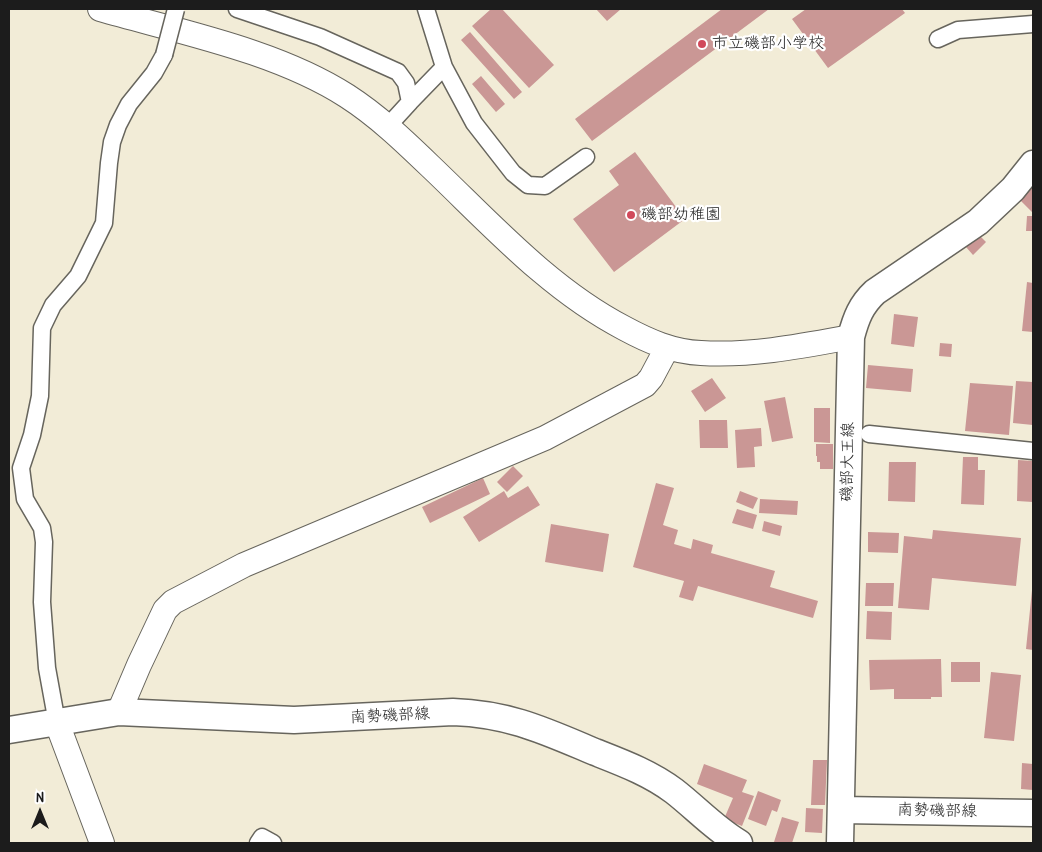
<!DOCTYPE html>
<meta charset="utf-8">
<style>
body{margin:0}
#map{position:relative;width:1042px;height:852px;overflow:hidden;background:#f2ecd7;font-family:"Patrick Hand",sans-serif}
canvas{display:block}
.frame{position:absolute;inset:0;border:10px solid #1c1c1c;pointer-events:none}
.north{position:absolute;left:15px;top:787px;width:50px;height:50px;-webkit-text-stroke:4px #fff;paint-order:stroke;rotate:0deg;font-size:14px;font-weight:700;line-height:20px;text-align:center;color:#1c1c1c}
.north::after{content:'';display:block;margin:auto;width:18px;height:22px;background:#1c1c1c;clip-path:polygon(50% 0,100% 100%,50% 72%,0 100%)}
</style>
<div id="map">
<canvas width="1042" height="852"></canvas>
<div class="frame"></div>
<div class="north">N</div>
</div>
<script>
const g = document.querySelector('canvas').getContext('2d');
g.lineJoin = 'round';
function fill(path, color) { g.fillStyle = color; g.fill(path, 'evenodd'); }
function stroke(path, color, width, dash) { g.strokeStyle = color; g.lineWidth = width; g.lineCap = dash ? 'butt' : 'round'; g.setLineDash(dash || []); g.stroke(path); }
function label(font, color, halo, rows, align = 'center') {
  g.font = font + ' "Patrick Hand","Klee One",sans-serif'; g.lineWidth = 4.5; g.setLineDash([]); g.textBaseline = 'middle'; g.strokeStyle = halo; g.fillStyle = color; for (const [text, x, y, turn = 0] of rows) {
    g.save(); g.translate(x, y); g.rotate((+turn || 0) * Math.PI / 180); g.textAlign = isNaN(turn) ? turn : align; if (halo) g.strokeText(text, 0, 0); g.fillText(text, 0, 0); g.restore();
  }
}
fill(new Path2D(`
 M491,9H502L554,65L529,88L472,26Z
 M596,9H621L607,21Z
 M722,9H769L592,141L575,119Z
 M806,9H902L905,13L828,68L792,19Z
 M470,32L522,92L514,99L461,40Z
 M481,76L505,104L496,112L472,84Z
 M635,152L685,219L614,272L573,219L619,185L609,171Z
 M1033,186V211L1032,212L1019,199Z
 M1027,216H1033V231H1026Z
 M978,234L986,242L973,255L966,247Z
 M1027,282L1033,283V332L1022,331Z
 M894,314L918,317L914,347L891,344Z
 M940,343L952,344L951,357L939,356Z
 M868,365L913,369L911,392L866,388Z
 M712,378L726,398L705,412L691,391Z
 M1016,381L1033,382V425L1013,423Z
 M970,383L1013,386L1009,435L965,431Z
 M785,397L793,438L772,442L764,401Z
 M814,408H830V443L814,442Z
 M699,420H727L728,448H700Z
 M761,428L762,446L754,447L755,467L737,468L735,430Z
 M816,444H833V469H820V462H817V456H816Z
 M963,457H978V470H985L984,505L961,504Z
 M1018,460L1033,461V502L1017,501Z
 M889,462H916L915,502L888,501Z
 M513,466L523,476L507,492L497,482Z
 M483,478L490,494L430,523L422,507Z
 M656,483L674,488L663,525L678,530L674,544L691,549L693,539L713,545L711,553L775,571L770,587L818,601L813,618L698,586L693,601L679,597L684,581L633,567Z
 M528,486L540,505L479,542L463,517L504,491L508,498Z
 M740,491L758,498L753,509L736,502Z
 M760,499L798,501L797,515L759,513Z
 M737,509L757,515L753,529L732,523Z
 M764,521L782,526L780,536L762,531Z
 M551,524L609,534L603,572L545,562Z
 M933,530L1021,538L1016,586L932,578L929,610L898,608L904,536L932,539Z
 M868,532L899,533L898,553L868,552Z
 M866,583H894L893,606H865Z
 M1032,590L1033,591V650L1026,649Z
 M867,611L892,612L891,640L866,639Z
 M941,659L942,697H931V699H894V689L870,690L869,660Z
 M951,662H980V682H951Z
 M991,672L1021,675L1014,741L984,738Z
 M813,760H827L825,805H811Z
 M1022,763L1033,764V790L1021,789Z
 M704,764L747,780L742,792L754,796L742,826L724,819L733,798L697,784Z
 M758,791L781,800L777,812L772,810L766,826L748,819Z
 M806,808L823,809L822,833L805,832Z
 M782,817L799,822L792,843L774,842Z`), '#ca9795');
const street = new Path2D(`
 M237,9L320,37L398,72L406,83L410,102L388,126
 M426,9L444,67L474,123L513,173L528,185L545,186L586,157
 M938,39L958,30L1033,24
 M410,102L444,67
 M869,434L1033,451
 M57,723L47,668L42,602L44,542L42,528L25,499L21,468L32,435L40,396L42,328L53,305L78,276L104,223L109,163L112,142L118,125L129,104L154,73L164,55
 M258,843L262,837L273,843`);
const secondary = new Path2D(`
 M100,9C180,32 277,51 347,96C378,116 404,141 430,166C490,223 549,289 624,328C648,341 673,352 701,353C752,356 802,346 851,337
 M119,712L139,665L165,610L173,602L244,565L545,438L645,385L651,378L667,348
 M57,723L102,843`);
const primary = new Path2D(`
 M9,730L119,712L294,720L453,712C510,714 545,731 595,752C623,763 650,773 674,791C696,808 715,829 739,843
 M841,810L1033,813
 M840,843L851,337C856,318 861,305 875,292L978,222L1013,189L1033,164`);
stroke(street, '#67655d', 19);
stroke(secondary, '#67655d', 26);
stroke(primary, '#67655d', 29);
stroke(street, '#fff', 16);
stroke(secondary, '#fff', 24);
stroke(primary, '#fff', 26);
const streetBridge = new Path2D(`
 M164,55L176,9`);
stroke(streetBridge, '#67655d', 19, []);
stroke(streetBridge, '#fff', 16);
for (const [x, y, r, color] of [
 [702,44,5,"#d1495b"],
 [631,215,5,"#d1495b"]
]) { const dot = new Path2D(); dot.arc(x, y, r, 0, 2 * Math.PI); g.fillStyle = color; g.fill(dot); stroke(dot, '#fff', 2); }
label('16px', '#1c1c1c', '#fff', [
 ["市立磯部小学校",712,44],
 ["磯部幼稚園",641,215]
], 'left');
label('16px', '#1c1c1c', '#fff', [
 ["磯部大王線",848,462,-89],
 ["南勢磯部線",390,716,-3],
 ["南勢磯部線",937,811,1]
]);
</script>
